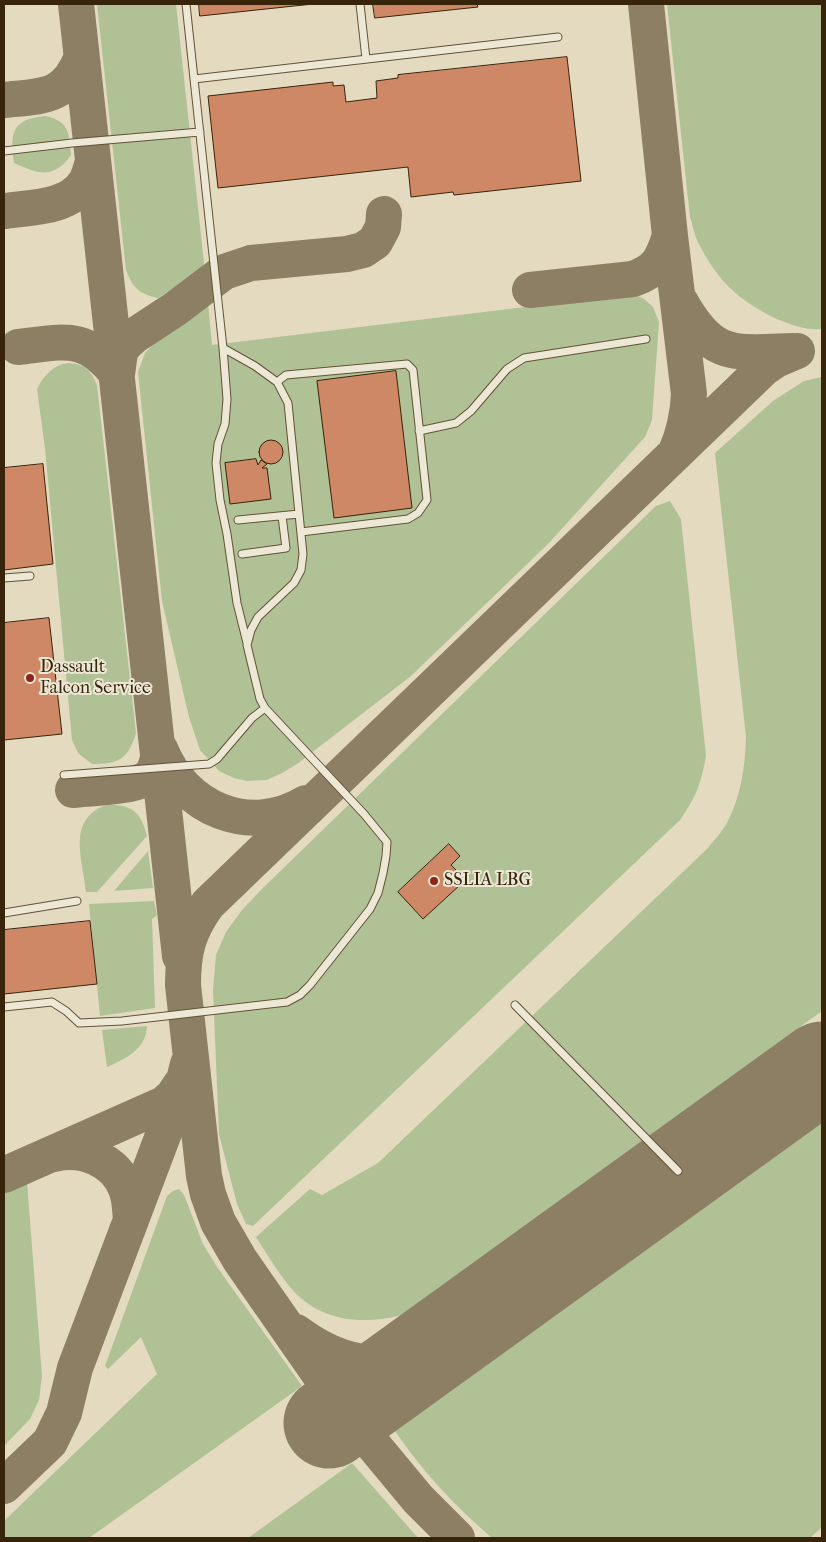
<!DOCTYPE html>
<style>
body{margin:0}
#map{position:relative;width:826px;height:1542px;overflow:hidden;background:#e3dabf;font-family:"IM FELL French Canon",serif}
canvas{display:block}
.frame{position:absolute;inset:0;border:5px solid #37240a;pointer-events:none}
</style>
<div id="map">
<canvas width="826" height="1542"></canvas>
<div class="frame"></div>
</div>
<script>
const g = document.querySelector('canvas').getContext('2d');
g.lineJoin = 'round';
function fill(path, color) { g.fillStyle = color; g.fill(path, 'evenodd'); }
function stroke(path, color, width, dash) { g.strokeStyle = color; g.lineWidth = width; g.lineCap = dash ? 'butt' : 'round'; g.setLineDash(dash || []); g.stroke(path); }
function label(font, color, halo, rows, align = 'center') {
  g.font = font + ' "IM FELL French Canon",serif'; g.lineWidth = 4; g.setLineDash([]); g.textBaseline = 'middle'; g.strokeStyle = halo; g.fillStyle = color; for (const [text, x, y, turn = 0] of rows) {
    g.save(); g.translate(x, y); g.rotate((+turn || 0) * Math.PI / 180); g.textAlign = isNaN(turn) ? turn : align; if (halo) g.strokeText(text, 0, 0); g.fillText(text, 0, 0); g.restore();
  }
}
fill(new Path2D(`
 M97,4H176L204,263L200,272L158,298C139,294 133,288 126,270Z
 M667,4H822V329C793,332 749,307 729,287C718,276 707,260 700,246C695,238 693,226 690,217Z
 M45,116C70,121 69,134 71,155C53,180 39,174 14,163C10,134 11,119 45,116Z
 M624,295L638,296L644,299L653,307L659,322L652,420L645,437L549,543L411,676L297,764L282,773L267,780L247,781L234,778L219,771L200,750L189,717L162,601L138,372L145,353L161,336L208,304L212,345Z
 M69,363C86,365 90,369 97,385L136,733C128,760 118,764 92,764L78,753L72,740L45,448L37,389C44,375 54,364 69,363Z
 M822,377V1011L402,1315C359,1326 315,1321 286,1282C275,1268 266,1252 256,1237L310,1189L322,1195L378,1163L708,848C714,840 722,832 727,823C741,796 745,768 746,737L715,453L773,401L804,381Z
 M670,501L681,519L706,756C701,784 696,797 680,820L253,1226L246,1224L237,1204L219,1134L213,990L216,955L226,932L242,910L264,887L656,506Z
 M106,805C131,804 141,811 147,836L97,892H86C83,859 66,820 106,805Z
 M148,851L153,888L114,891Z
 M154,901L157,915L152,919L155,1008L100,1016L89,904Z
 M147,1026C146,1050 125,1059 107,1067L102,1030Z
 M822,1123V1527L810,1538H492C455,1506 422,1471 395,1431Z
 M27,1182L42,1376L39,1400L30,1419L4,1446V1192Z
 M179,1189L184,1195L203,1244L217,1267L302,1386L89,1538H4V1521L157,1374L141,1337L108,1369L105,1366L167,1196L173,1191Z
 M352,1463L418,1538H248Z`), '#afc195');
stroke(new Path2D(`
 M76,4L180,956
 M646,4L670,236L689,394C688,416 684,434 675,454
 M4,100C41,96 65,99 81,59
 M6,211C33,207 68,208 85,183C89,177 91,168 93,161
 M530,290L633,279C658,270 662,260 670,236
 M680,301C712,359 733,353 793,351
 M18,347C64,342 85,333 117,374
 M117,374L120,352L125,344L134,336L175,309L224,272L251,263L347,254L363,250L375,242L383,227L384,214
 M160,749C184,809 249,837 306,803
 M73,790C90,788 139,787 150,776C156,770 157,761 159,754
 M54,1154C82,1147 116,1160 126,1189C130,1198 130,1210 131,1220
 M4,1175L164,1104L173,1096L181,1084
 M296,1332C336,1362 376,1372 424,1354
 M4,1486L50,1442L64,1413L75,1368L184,1080L188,1064
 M457,1538L418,1499L345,1411L240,1260L218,1222L208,1194L204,1176L183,985C183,952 188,931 208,904L764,368L776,360L797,351`), '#8d7f64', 36);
stroke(new Path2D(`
 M329,1423L822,1067`), '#8d7f64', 91);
const building = new Path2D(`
 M199,4H313L200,16Z
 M373,4H477L478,7L375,18Z
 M567,57L581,181L454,195L453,192L411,197L408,167L218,188L208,96L333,82V86L344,85L346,102L377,98L376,81L398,78V75Z
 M396,371L412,508L334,518L317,381Z
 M259 452a12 12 0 1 1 24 0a12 12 0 1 1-24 0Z
 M256,459L258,465L261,460L267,464L262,468H267L271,499L230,504L225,463Z
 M43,464L53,564L4,570V468Z
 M49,618L62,734L4,740V623Z
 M449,844L460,856L451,865L460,874L455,879L460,885L423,919L398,892Z
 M90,921L97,984L4,994V930Z`);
fill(building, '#ce8865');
stroke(building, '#37240a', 1);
const service = new Path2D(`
 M186,4L194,79
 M360,4L366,59
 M4,151L72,143L200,132
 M223,348L227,399L225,424L218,444L216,463L220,500L227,534L237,603L247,643
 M277,382L286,375L407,364L413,370L427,500L418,513L408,519L301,532
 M419,431L456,423L471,411L507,369L524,358L646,339
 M238,520L299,514
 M242,554L286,548L282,516
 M4,578L30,576
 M64,775L209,764L217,759L252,718L265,708
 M4,913L77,901
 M515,1005L678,1171
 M4,1007L52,1002L66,1011L79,1023L122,1021L287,1002L300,995L310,985L370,909L378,893L383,873L386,856L387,842L364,814L265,708L260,699L247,645L251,630L258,617L294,583L301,570L303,554L288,403L277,382L255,366L223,348L194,79L558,37`);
stroke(service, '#625237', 9);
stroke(service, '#ede7d5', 7);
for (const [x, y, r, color] of [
 [30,678,5,"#8f2418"],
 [434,881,5,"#8f2418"]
]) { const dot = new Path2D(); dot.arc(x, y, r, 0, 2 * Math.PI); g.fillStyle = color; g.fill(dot); stroke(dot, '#ede7d5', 2); }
label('18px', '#37240a', '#ede7d5', [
 ["Dassault",40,668],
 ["Falcon Service",40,689],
 ["SSLIA LBG",444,881]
], 'left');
</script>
